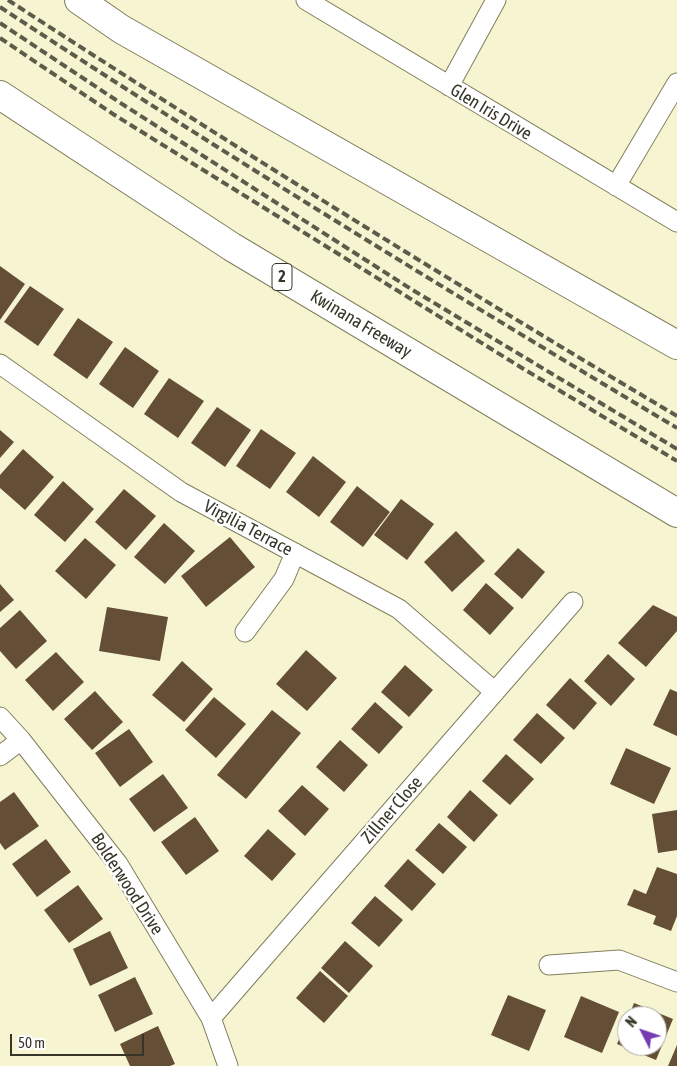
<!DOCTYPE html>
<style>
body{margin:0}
#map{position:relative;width:677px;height:1066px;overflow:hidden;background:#f7f5d1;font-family:"Asap Condensed",sans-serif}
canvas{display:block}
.north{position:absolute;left:617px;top:1006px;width:50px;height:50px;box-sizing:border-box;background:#fff;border:1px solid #afaea9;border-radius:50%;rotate:311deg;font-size:14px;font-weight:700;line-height:20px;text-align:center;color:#363527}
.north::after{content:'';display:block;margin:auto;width:18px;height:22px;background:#763bb1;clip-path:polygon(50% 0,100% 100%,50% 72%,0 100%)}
.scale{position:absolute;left:10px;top:1034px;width:134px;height:22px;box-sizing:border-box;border:2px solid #363527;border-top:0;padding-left:6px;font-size:15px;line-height:18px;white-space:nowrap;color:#363527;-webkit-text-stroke:4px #fff;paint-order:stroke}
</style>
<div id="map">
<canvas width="677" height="1066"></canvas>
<div class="north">N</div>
<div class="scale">50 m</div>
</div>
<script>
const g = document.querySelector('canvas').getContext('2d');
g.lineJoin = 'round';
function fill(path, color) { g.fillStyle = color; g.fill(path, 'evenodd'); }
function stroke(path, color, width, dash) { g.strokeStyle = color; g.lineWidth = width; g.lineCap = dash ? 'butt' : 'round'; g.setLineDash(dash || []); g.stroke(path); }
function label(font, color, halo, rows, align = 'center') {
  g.font = font + ' "Asap Condensed",sans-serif'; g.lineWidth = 5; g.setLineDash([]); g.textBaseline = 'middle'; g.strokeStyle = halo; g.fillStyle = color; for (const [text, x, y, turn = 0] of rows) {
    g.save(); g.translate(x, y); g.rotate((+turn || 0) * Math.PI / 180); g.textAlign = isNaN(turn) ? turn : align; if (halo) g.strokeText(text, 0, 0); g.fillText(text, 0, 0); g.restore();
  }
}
fill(new Path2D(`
 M0,266L25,284L0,320Z
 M30,286L64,309L38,346L4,322Z
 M78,318L113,342L87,379L53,355Z
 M125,347L159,371L133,408L99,384Z
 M169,378L204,401L178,438L144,414Z
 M217,407L251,430L225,467L191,443Z
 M261,429L296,453L270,489L236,466Z
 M0,430L14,442L0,458Z
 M23,449L54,477L25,510L0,488V475Z
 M313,456L346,482L319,517L286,492Z
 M63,481L94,509L65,542L34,515Z
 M357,486L390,512L363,547L330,522Z
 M124,489L156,516L126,550L95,522Z
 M401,499L434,524L407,560L374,535Z
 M164,523L195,551L165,584L134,557Z
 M456,531L485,561L452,592L424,562Z
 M230,537L255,567L206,607L181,576Z
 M85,538L116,565L86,599L55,571Z
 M518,548L545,572L522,599L494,574Z
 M486,583L514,608L490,635L463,610Z
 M0,584L14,600L0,612Z
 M653,605L677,617V631L646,667L618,643Z
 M107,607L168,617L160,661L99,651Z
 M20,610L47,641L16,669L0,651V628Z
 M306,650L337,678L307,711L276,684Z
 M56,652L84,682L53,711L25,680Z
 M608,654L635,679L611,706L584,681Z
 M182,661L213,689L184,722L152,695Z
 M405,665L433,690L409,717L381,692Z
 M570,678L597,703L574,730L546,705Z
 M670,689L677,692V736L653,725Z
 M95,691L123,722L92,750L64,719Z
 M214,697L246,724L216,758L185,730Z
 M375,702L403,727L379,754L351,729Z
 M272,710L301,733L246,799L217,775Z
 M537,713L565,738L541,764L513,740Z
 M129,729L153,762L120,787L95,753Z
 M340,740L368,765L344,792L316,767Z
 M626,748L671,768L654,804L610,784Z
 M506,754L534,779L510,805L482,781Z
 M163,774L188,808L154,832L129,799Z
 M302,785L329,809L305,836L278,811Z
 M470,790L498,815L474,842L447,817Z
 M14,792L39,826L5,850L0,843V802Z
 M677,810V850L658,853L652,814Z
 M195,817L219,851L186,875L161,842Z
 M439,823L467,847L443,874L415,850Z
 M268,829L296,854L272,881L244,856Z
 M46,839L71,872L37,897L12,864Z
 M408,859L436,884L412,911L384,886Z
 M657,867L677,874V916L671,931L653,924L656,916L627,905L634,889L646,894Z
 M78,885L103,919L69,943L44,910Z
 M375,896L403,920L379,947L351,923Z
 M110,931L128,968L90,986L73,949Z
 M345,941L373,966L349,993L321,968Z
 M320,971L348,996L324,1023L296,998Z
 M135,977L153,1014L115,1032L98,995Z
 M508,995L546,1010L529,1051L491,1035Z
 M581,996L619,1012L602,1053L564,1037Z
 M634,1003L673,1019L656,1060L617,1044L627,1021V1046H657V1016H629Z
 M158,1026L175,1064L170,1066H130L120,1044Z
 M677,1045V1066H668Z`), '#644f36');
const street = new Path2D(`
 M306,0L677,222
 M449,86L496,0
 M616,186L677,83
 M0,364L181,492L399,609L495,692
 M245,632L284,579L295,553
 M0,717L21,740L118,864L211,1018L228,1066
 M0,756L21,740
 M549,965L619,960L677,982
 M211,1018L573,602`);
const highway = new Path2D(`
 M79,0L121,29L677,345
 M0,95L232,247L677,513`);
stroke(street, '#817e5e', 21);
stroke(highway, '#817e5e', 30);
stroke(street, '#fff', 19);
stroke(highway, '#fff', 28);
stroke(new Path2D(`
 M8,0C228,143 451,282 677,416
 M0,7C222,153 449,292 677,428
 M0,23L119,102L411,289L677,449
 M0,38L113,114L522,368L677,461`), '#5d5c4a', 4, [8, 4]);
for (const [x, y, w] of [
 [282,277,20]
]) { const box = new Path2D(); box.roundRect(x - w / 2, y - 13.5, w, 27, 4); g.fillStyle = '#fff'; g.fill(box); stroke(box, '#363527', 1); }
label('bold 16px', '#363527', null, [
 ["2",282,277]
]);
label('18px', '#363527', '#fff', [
 ["Glen Iris Drive",491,112,31],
 ["Kwinana Freeway",361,324,31],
 ["Virgilia Terrace",248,528,28],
 ["Zillner Close",392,810,-49],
 ["Bolderwood Drive",127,884,57]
]);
</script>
